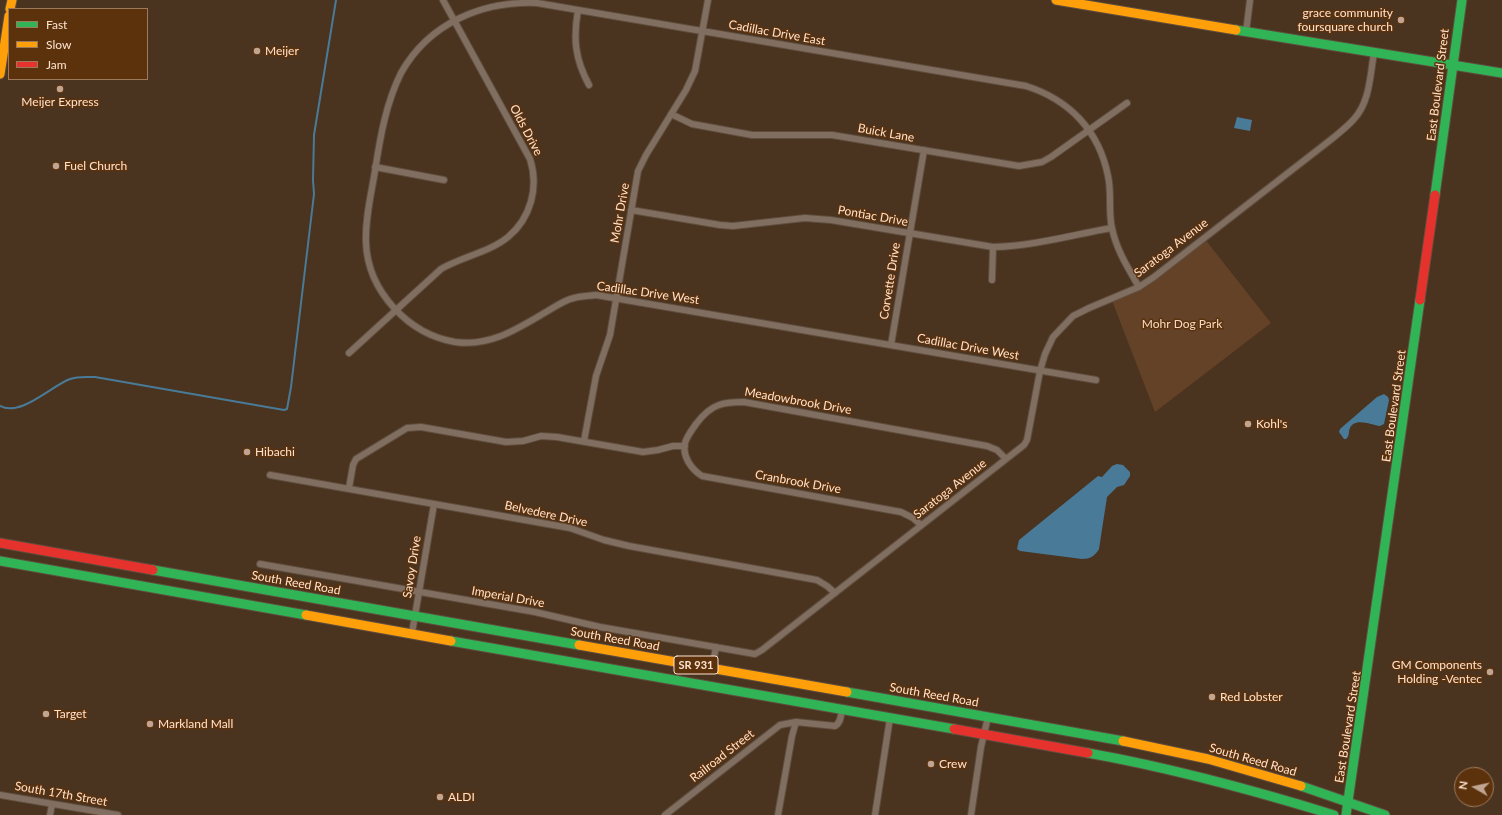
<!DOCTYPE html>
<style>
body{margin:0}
#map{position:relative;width:1502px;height:815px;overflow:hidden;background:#4a331f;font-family:Lato,sans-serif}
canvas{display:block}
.legend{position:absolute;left:8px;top:8px;width:140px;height:72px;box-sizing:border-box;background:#5c320d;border:1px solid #9d795b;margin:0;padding:5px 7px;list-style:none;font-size:12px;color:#fee3d0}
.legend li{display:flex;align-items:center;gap:8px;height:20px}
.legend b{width:20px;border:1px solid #9d795b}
.north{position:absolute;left:1454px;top:767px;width:40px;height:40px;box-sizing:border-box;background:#5c320d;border:1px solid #9d795b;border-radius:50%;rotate:279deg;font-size:11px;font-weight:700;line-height:16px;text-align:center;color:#fee3d0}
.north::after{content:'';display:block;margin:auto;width:14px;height:18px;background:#bfa592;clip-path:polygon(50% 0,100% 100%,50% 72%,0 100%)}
</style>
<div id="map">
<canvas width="1502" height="815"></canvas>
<ul class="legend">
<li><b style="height:5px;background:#30b455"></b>Fast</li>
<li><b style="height:5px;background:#ff9f0a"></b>Slow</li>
<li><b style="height:5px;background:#e5322d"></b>Jam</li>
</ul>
<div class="north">N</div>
</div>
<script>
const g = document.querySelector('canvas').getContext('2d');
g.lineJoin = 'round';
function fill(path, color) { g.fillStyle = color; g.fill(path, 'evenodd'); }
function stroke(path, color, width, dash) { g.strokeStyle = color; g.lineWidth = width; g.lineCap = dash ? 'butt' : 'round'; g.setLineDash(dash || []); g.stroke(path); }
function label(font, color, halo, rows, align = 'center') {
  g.font = font + ' Lato,sans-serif'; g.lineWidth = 3; g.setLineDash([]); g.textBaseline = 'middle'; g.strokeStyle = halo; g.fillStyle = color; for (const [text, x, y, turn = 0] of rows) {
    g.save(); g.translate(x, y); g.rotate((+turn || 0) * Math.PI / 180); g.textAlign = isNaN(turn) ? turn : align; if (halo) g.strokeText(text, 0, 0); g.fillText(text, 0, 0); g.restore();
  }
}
fill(new Path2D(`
 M1204,238L1271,323L1155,412L1111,298L1139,287Z`), '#644228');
fill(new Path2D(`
 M1237,117L1252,120L1250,131L1234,128Z
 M1384,394L1388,397L1389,400L1384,424L1380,426C1372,425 1355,417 1350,428C1348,432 1350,436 1346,439H1344L1339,432L1340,429L1377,397Z
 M1117,464L1123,465L1130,472V476L1124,485L1117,487L1107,497L1099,549C1095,556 1090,559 1082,559L1020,551L1017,549L1019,540L1098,476L1102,477L1112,466Z`), '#497b98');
stroke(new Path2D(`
 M0,406C21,417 51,386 70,379C78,376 87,377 95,377L284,410L287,409L291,387L314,194L313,180L314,135L336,0`), '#497b98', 2);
const street = new Path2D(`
 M578,10C573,39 575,59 589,85
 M1246,32L1250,0
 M671,114L692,124L752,135H832L1019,166L1042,162L1051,157L1127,103
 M375,167L444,180
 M631,210L720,225L733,226L805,218L831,220L993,247C1033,246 1072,235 1111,228
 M992,280L993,247
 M891,345L924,150
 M349,353L441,269C461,257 490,252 508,237C531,218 539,187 530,159L443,0
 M1096,380L596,295C589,296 581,296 574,298C564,300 555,307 546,312C517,329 490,347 455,342C408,334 368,291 366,243C365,219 371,195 375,171C380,138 386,103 401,73C429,23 482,1 537,3L1026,86C1070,100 1099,131 1108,176C1112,193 1108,212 1112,228C1116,249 1128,268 1139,287
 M584,441L596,376L610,335L638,171L646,155L686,90L695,71L708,0
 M270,475L570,528L604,540L629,546L817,580L827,586L835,593
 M349,488L353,465L356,459L407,428L421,427L506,442L523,441L541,436L557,437L643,452L658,450L673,446H685
 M921,525L913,518L901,512L702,476C691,469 682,456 685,443C687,436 692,430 696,424C702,416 710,408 719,405C727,402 735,402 744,402L987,446L997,450L1006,459
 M260,564L535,612L600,627L755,654L762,650L1024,445L1027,440L1040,371L1045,354L1053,337L1073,316L1089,308L1139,287L1154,277L1333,138C1340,132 1348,126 1354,119C1370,102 1370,75 1374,53
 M412,633L434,504
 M712,668L716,647
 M0,795L118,815
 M50,815L52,804
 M665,815L780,725L796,722L835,726C841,723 841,715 842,709
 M778,815L792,736L796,722
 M875,815L890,718
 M971,815L981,747L988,717`);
const fast = new Path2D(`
 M1236,30L1502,73
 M1435,195L1462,0
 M0,561L306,615
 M153,570L579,645
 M451,641L954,729
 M847,692L1123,741
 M1088,753C1172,768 1253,790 1334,815
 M1301,786L1385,815
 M1346,815L1420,300`);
const slow = new Path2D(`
 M1056,0L1236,30
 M10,9L12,0
 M0,74L9,16
 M306,615L451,641
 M579,645L847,692
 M1123,741L1208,759L1301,786`);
const jam = new Path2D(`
 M1420,300L1435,195
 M0,543L153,570
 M954,729L1088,753`);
stroke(street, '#5f4d3e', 8);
stroke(fast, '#5f4d3e', 11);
stroke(slow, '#5f4d3e', 11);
stroke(jam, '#5f4d3e', 11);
stroke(street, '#806e60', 6);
stroke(fast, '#30b455', 9);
stroke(slow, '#ff9f0a', 9);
stroke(jam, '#e5322d', 9);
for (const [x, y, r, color] of [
 [1401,20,4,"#bfa592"],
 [257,51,4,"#bfa592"],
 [60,89,4,"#bfa592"],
 [56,166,4,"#bfa592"],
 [1248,424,4,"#bfa592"],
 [247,452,4,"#bfa592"],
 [1490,672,4,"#bfa592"],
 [1212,697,4,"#bfa592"],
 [46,714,4,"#bfa592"],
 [150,724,4,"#bfa592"],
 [931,764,4,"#bfa592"],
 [440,797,4,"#bfa592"]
]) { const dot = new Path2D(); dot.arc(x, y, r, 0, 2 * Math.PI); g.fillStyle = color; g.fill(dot); stroke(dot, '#5c320d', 1.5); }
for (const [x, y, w] of [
 [696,665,44]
]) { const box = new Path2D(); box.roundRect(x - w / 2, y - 9, w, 18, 3); g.fillStyle = '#5c320d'; g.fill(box); stroke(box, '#fee3d0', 1); }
label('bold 11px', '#fee3d0', null, [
 ["SR 931",696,665]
]);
label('12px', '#fee3d0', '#5c320d', [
 ["grace community",1393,13,"right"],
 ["foursquare church",1393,27,"right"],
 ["Meijer",265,51],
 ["Meijer Express",60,102,"center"],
 ["Fuel Church",64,166],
 ["Kohl's",1256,424],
 ["Hibachi",255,452],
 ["GM Components",1482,665,"right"],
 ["Holding -Ventec",1482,679,"right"],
 ["Red Lobster",1220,697],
 ["Target",54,714],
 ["Markland Mall",158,724],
 ["Crew",939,764],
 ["ALDI",448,797]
], 'left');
label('12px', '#fee3d0', '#5c320d', [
 ["Cadillac Drive East",777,33,10],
 ["East Boulevard Street",1438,85,-83],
 ["Olds Drive",526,130,62],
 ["Buick Lane",886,133,10],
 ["Mohr Drive",620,213,-80],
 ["Pontiac Drive",873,216,10],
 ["Saratoga Avenue",1171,248,-37],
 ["Corvette Drive",890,281,-81],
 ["Cadillac Drive West",648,293,8],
 ["Cadillac Drive West",968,347,10],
 ["Meadowbrook Drive",798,401,10],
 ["East Boulevard Street",1394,406,-82],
 ["Cranbrook Drive",798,482,10],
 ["Saratoga Avenue",950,489,-38],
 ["Belvedere Drive",546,514,12],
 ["Savoy Drive",412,567,-81],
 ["South Reed Road",296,583,10],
 ["Imperial Drive",508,597,10],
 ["South Reed Road",615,639,10],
 ["South Reed Road",934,695,10],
 ["East Boulevard Street",1348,727,-81],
 ["Railroad Street",722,756,-38],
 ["South Reed Road",1253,760,16],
 ["South 17th Street",61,794,10]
]);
label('12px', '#f8dac4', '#5c320d', [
 ["Mohr Dog Park",1182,324]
]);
</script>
